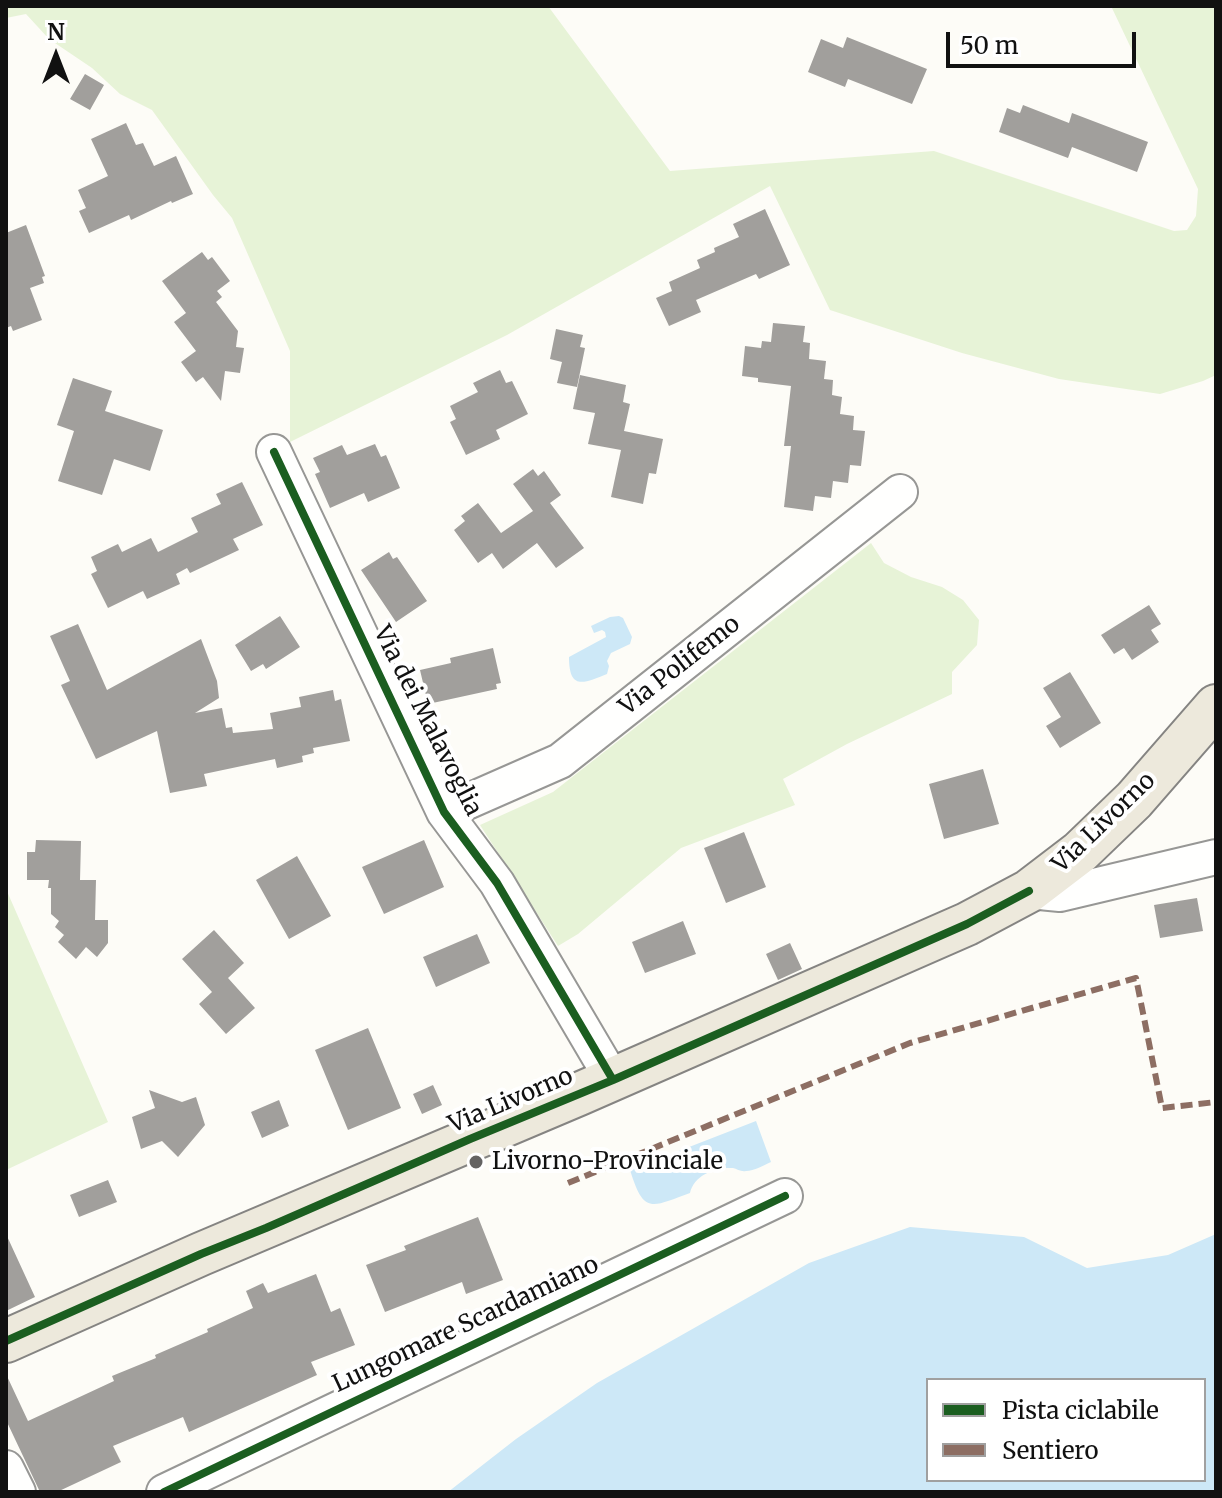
<!DOCTYPE html>
<style>
body{margin:0}
#map{position:relative;width:1222px;height:1498px;overflow:hidden;background:#fdfcf7;font-family:Merriweather,serif}
canvas{display:block}
.frame{position:absolute;inset:0;border:8px solid #111;pointer-events:none}
.legend{position:absolute;left:926px;top:1378px;width:280px;height:104px;box-sizing:border-box;background:#fff;border:2px solid #a0a0a0;margin:0;padding:10px 14px;list-style:none;font-size:24px;color:#111}
.legend li{display:flex;align-items:center;gap:16px;height:40px}
.legend b{width:40px;border:2px solid #a0a0a0}
.north{position:absolute;left:16px;top:16px;width:80px;height:80px;-webkit-text-stroke:6px #fff;paint-order:stroke;rotate:0deg;font-size:22px;font-weight:700;line-height:32px;text-align:center;color:#111}
.north::after{content:'';display:block;margin:auto;width:28px;height:36px;background:#111;clip-path:polygon(50% 0,100% 100%,50% 72%,0 100%)}
.scale{position:absolute;left:946px;top:32px;width:190px;height:36px;box-sizing:border-box;border:4px solid #111;border-top:0;padding-left:10px;font-size:24px;line-height:28px;white-space:nowrap;color:#111;-webkit-text-stroke:6px #fff;paint-order:stroke}
</style>
<div id="map">
<canvas width="1222" height="1498"></canvas>
<div class="frame"></div>
<ul class="legend">
<li><b style="height:10px;background:#1b5e20"></b>Pista ciclabile</li>
<li><b style="height:10px;background:#8d6e63"></b>Sentiero</li>
</ul>
<div class="north">N</div>
<div class="scale">50 m</div>
</div>
<script>
const g = document.querySelector('canvas').getContext('2d');
g.lineJoin = 'round';
function fill(path, color) { g.fillStyle = color; g.fill(path, 'evenodd'); }
function stroke(path, color, width, dash) { g.strokeStyle = color; g.lineWidth = width; g.lineCap = dash ? 'butt' : 'round'; g.setLineDash(dash || []); g.stroke(path); }
function label(font, color, halo, rows, align = 'center') {
  g.font = font + ' Merriweather,serif'; g.lineWidth = 8; g.setLineDash([]); g.textBaseline = 'middle'; g.strokeStyle = halo; g.fillStyle = color; for (const [text, x, y, turn = 0] of rows) {
    g.save(); g.translate(x, y); g.rotate((+turn || 0) * Math.PI / 180); g.textAlign = isNaN(turn) ? turn : align; if (halo) g.strokeText(text, 0, 0); g.fillText(text, 0, 0); g.restore();
  }
}
fill(new Path2D(`
 M6,6H548L670,171L934,151L1174,231L1187,230L1196,216L1198,189L1111,6H1216V375L1203,381L1160,394L1059,379L962,353L830,310L770,186L507,335L290,442V351L232,218L213,195L152,110L120,94L92,68L49,39L26,14L6,18Z
 M871,543L884,563L911,577L942,587L963,600L979,620L977,645L952,672V694L847,744L783,779L795,805L681,848L578,934L558,946L480,825L553,792Z
 M6,889L108,1122L6,1170Z`), '#e7f3d7');
fill(new Path2D(`
 M619,616L623,618L632,637L630,644L611,653L607,661L609,666L607,674C584,683 569,691 569,657L606,637L605,632L602,630L594,633L591,626L610,617Z
 M756,1121L771,1162C764,1165 754,1171 746,1171C741,1172 737,1169 733,1168C715,1167 694,1175 690,1193C651,1207 644,1215 630,1170Z
 M910,1227L1024,1237L1087,1268L1168,1255L1216,1234V1492H448L516,1439L597,1383L809,1263ZM928,1380H1204V1480H928Z`), '#cde8f7');
fill(new Path2D(`
 M847,37L927,69L912,104L848,79L845,87L808,72L821,39L843,48Z
 M85,74L104,85L90,110L70,99Z
 M1023,105L1069,123L1072,113L1148,142L1137,172L1072,147L1068,158L999,132L1007,108L1020,113Z
 M126,123L136,145L143,143L154,166L176,156L193,194L172,203L171,201L131,220L129,215L89,233L79,211L86,208L78,190L108,176L91,139Z
 M765,209L790,265L759,279L756,274L696,300L701,312L669,326L656,298L672,291L669,282L700,268L697,260L715,252L714,248L739,237L733,224Z
 M26,225L45,276L42,277L44,283L30,288L42,320L13,331L11,326L6,328V233Z
 M202,252L208,260L212,257L230,281L217,291L222,297L216,302L238,331L236,347L244,348L240,373L225,371L221,401L203,377L196,382L181,362L196,351L174,322L186,313L162,281Z
 M773,323L805,326L803,342L810,343L809,359L826,361L824,379L833,380L832,395L842,397L840,414L854,416L853,430L865,431L861,466L850,465L848,483L833,481L831,498L815,496L813,511L784,507L791,446H784L791,386L758,382V378L742,376L745,346L761,348L762,341L771,342Z
 M556,329L583,335L580,347L585,348L577,387L557,383L562,362L550,359Z
 M500,370L506,383L512,381L528,414L496,430L500,439L466,455L450,422L456,419L450,406L478,392L473,383Z
 M580,375L626,385L623,402L630,404L624,431L663,439L656,474L649,473L643,504L611,497L621,450L588,444L595,413L573,409Z
 M73,378L112,391L105,411L163,430L150,471L114,459L102,495L58,481L74,431L57,425Z
 M375,444L381,457L386,455L400,488L368,502L364,493L330,508L315,474L320,472L313,458L342,445L347,455Z
 M533,469L538,476L544,471L561,495L550,503L584,548L556,568L537,543L503,569L492,553L478,563L454,530L465,521L461,516L478,503L501,533L533,511L513,484Z
 M242,482L263,525L233,539L239,550L190,573L187,568L176,574L180,584L147,599L143,591L108,608L91,574L97,571L91,557L118,544L122,552L151,538L158,552L198,532L191,518L221,504L216,494Z
 M389,552L393,559L397,557L427,601L396,622L361,570Z
 M1149,605L1161,624L1151,630L1159,642L1132,660L1124,648L1114,654L1101,635Z
 M280,616L300,647L266,669L263,664L251,671L235,645Z
 M78,624L107,690L201,639L217,681L219,698L195,713L222,708L226,728L232,727L233,733L273,729L270,713L301,707L299,697L333,690L335,701L341,699L350,741L313,748L314,753L302,756L303,762L277,768L275,759L204,774L207,786L170,793L157,731L96,759L61,685L70,681L50,636Z
 M493,648L501,683L496,684L497,689L428,704L420,670L451,663L450,658Z
 M1070,672L1101,723L1060,748L1046,726L1061,717L1043,688Z
 M983,769L999,824L944,839L929,784Z
 M744,832L766,887L726,903L704,848Z
 M36,840L81,841L80,880H96L95,920H108V943L97,957L86,947L76,959L58,942L64,935L55,927L59,921L51,914V888H48L49,880H27V852H35Z
 M424,840L444,887L384,914L362,867Z
 M297,856L331,916L289,939L256,880Z
 M1197,898L1203,931L1160,938L1154,905Z
 M683,921L696,954L645,973L632,942Z
 M214,930L244,963L228,978L255,1008L226,1034L199,1004L212,992L182,959Z
 M477,934L490,963L436,987L423,957Z
 M790,943L802,969L778,980L766,954Z
 M368,1028L401,1108L348,1130L315,1050Z
 M433,1085L442,1105L422,1114L413,1094Z
 M149,1090L182,1102L196,1097L205,1125L178,1157L162,1141L141,1149L132,1117L155,1108Z
 M279,1100L289,1126L262,1138L251,1112Z
 M108,1180L117,1202L79,1217L70,1195Z
 M478,1217L503,1280L466,1294L462,1282L385,1312L366,1265L406,1250L404,1246Z
 M6,1234L35,1297L6,1311Z
 M316,1274L331,1312L340,1308L355,1345L311,1362L317,1375L189,1432L183,1417L113,1446L121,1462L57,1492H40L6,1420V1374L28,1421L114,1381L112,1376L156,1358L155,1355L208,1332L207,1329L253,1308L246,1291L263,1283L268,1293Z`), '#a19f9c');
const minor = new Path2D(`
 M274,452L444,812L497,883L613,1080
 M444,812L560,761L900,492
 M1029,891L1060,894L1216,857
 M6,1468L18,1492
 M164,1492L785,1196`);
const major = new Path2D(`
 M6,1341L201,1254L579,1094L967,924L1029,891L1080,852L1134,800L1216,706`);
stroke(minor, '#979795', 38);
stroke(major, '#858482', 46);
stroke(minor, '#fffffe', 34);
stroke(major, '#ede9dc', 42);
stroke(new Path2D(`
 M568,1183L910,1043L1136,978L1162,1108L1216,1102`), '#8d6e63', 6, [12, 6]);
stroke(new Path2D(`
 M274,452L444,812L497,883L613,1080
 M6,1341L201,1254L266,1228L470,1139L613,1080L967,924L1029,891
 M164,1492L785,1196`), '#1b5e20', 8);
for (const [x, y, r, color] of [
 [476,1162,8,"#646362"]
]) { const dot = new Path2D(); dot.arc(x, y, r, 0, 2 * Math.PI); g.fillStyle = color; g.fill(dot); stroke(dot, '#fff', 3); }
label('24px', '#111', '#fff', [
 ["Via Polifemo",680,666,-38],
 ["Via dei Malavoglia",427,721,63],
 ["Via Livorno",1104,823,-44],
 ["Via Livorno",511,1101,-23],
 ["Lungomare Scardamiano",466,1325,-25]
]);
label('24px', '#111', '#fff', [
 ["Livorno-Provinciale",492,1162]
], 'left');
</script>
